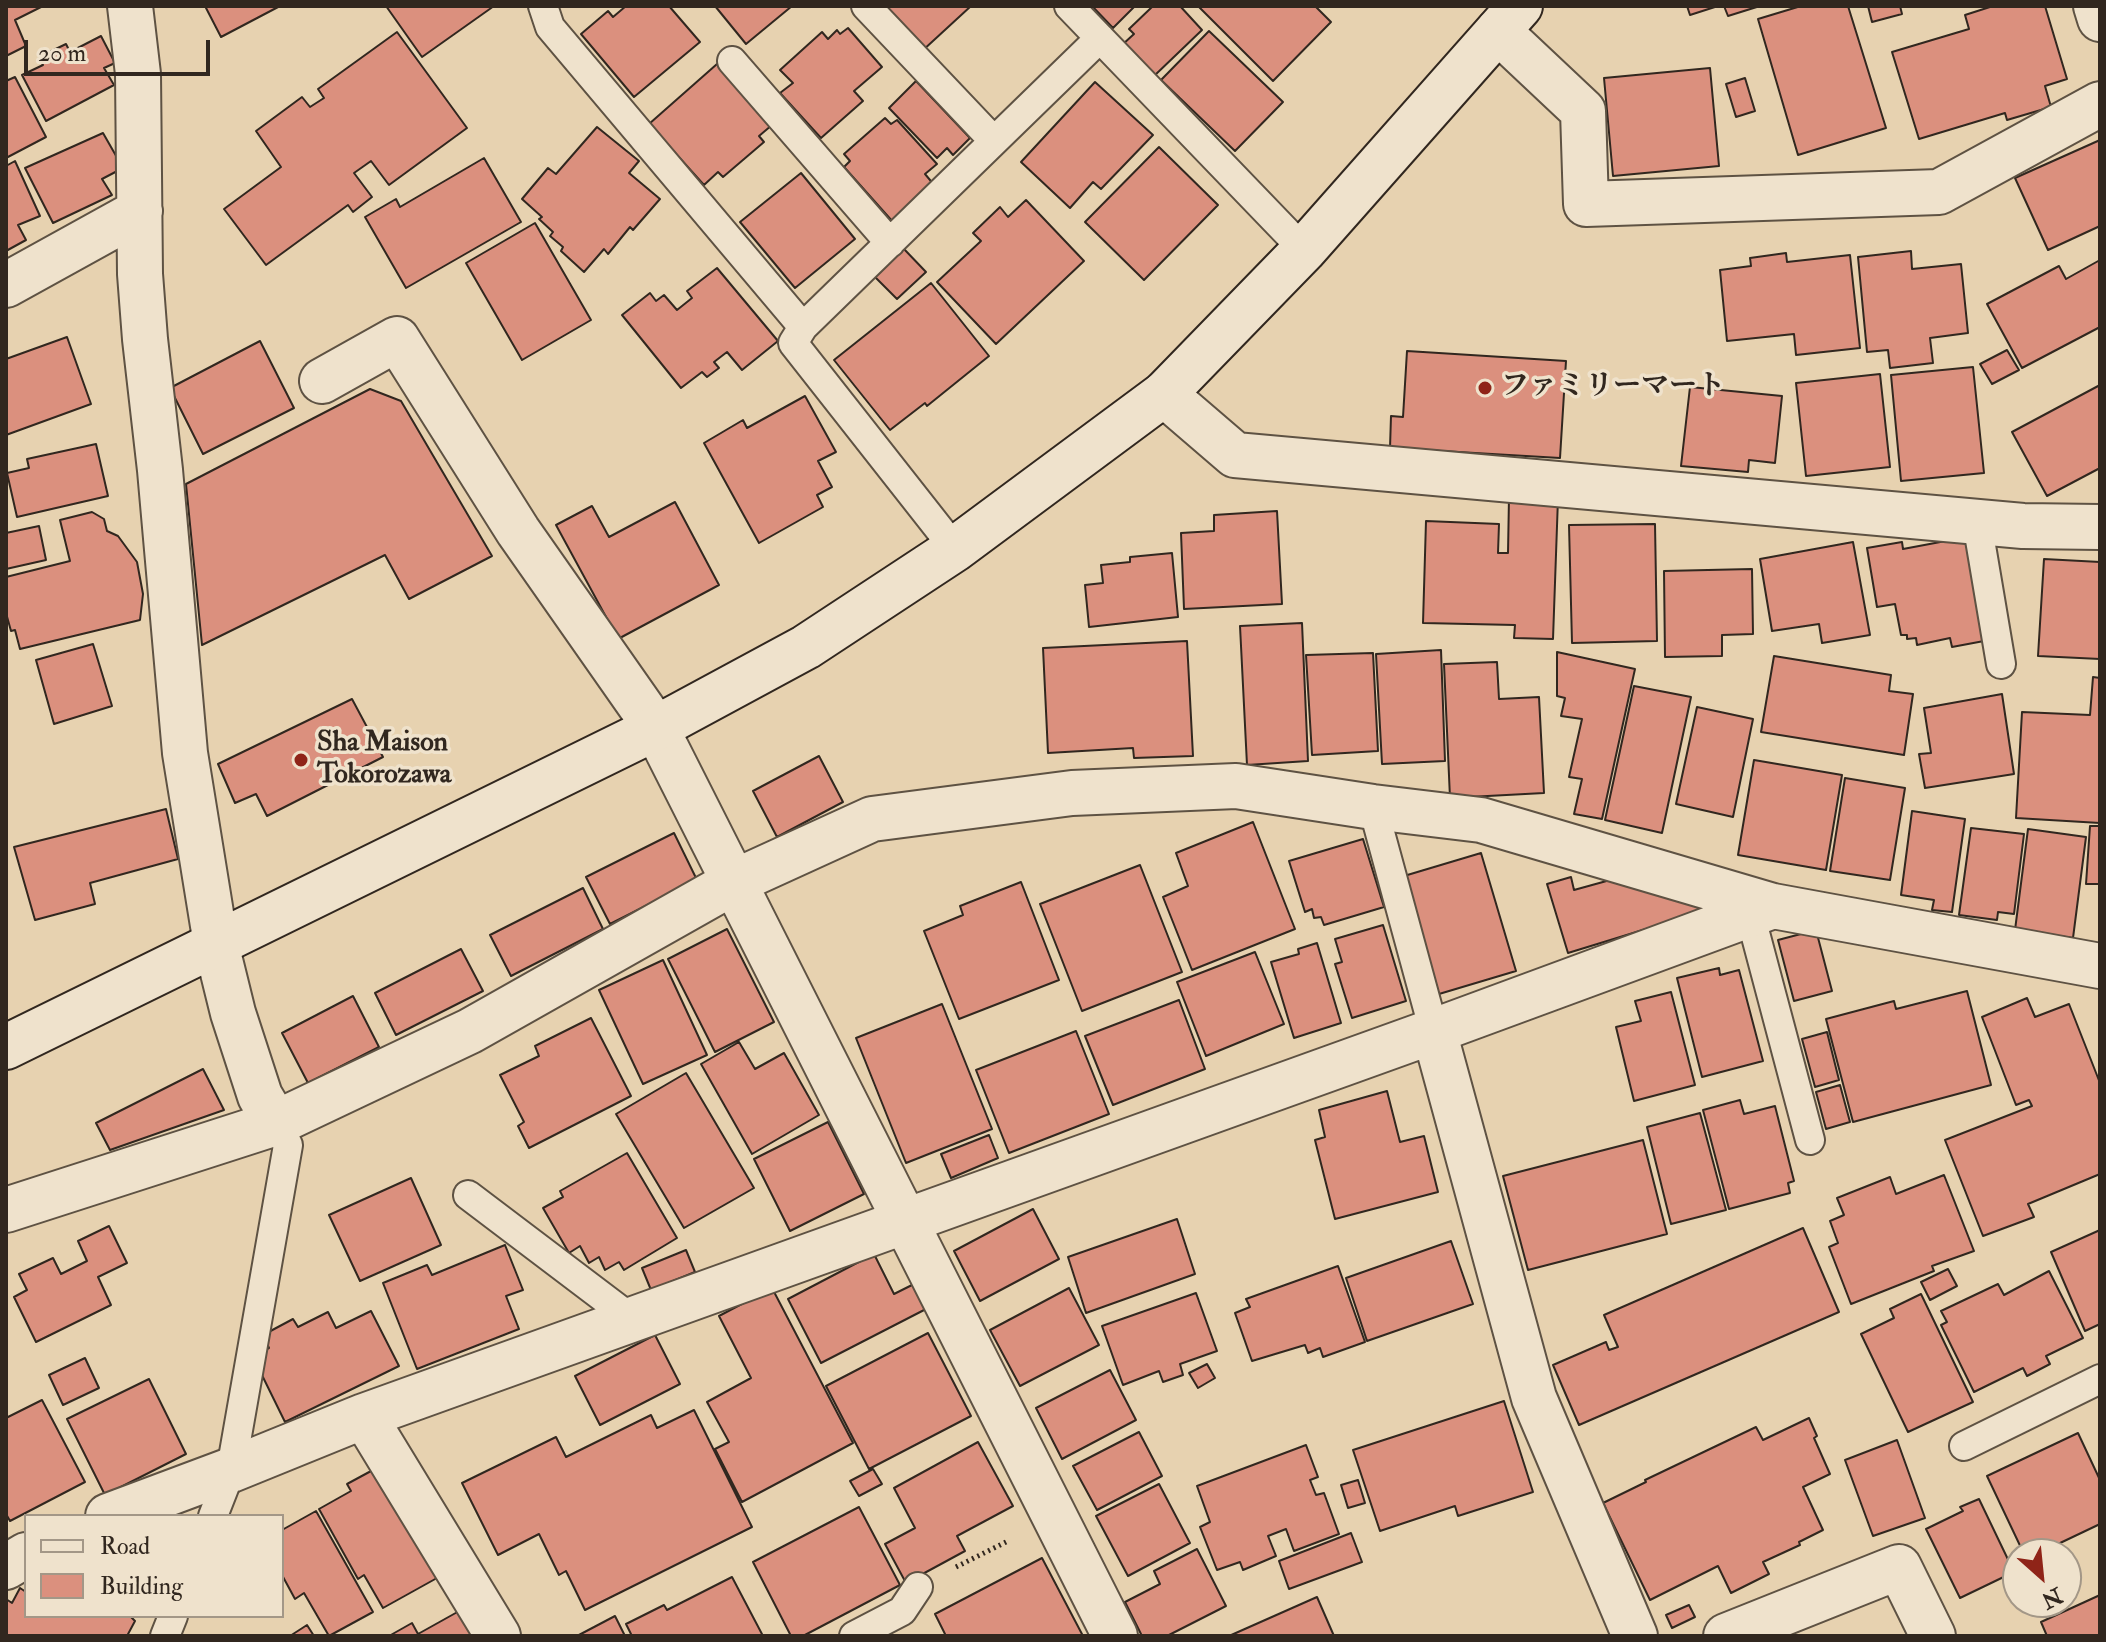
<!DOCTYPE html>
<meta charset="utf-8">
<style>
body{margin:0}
#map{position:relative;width:2106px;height:1642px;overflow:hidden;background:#e7d2b0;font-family:"IM FELL Double Pica",serif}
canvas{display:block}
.frame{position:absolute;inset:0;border:8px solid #31271f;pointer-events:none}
.legend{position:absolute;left:24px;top:1514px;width:260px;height:104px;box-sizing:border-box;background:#efe2cc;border:2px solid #a39787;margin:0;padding:10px 14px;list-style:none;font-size:24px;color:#31271f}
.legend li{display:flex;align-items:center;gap:16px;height:40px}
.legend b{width:40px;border:2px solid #a39787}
.north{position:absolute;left:2002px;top:1538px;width:80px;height:80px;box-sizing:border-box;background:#efe2cc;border:2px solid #a39787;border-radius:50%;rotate:153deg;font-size:22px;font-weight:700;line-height:32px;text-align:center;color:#31271f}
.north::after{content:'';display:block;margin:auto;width:28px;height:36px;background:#8f2418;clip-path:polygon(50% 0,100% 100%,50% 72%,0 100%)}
.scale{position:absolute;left:24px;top:40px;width:186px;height:36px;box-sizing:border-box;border:4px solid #31271f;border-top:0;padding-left:10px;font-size:24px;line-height:28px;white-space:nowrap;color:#31271f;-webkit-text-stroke:6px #efe2cc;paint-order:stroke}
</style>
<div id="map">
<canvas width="2106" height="1642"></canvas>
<div class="frame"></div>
<ul class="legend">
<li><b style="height:10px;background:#efe2cc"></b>Road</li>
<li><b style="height:22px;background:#db907e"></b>Building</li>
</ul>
<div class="north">N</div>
<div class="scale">20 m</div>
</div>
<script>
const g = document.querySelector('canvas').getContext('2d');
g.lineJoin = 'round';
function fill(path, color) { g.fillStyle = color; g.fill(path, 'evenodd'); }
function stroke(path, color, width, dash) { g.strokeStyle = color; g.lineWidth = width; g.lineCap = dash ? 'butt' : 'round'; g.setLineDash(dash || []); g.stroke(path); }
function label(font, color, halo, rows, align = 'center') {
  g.font = font + ' "IM FELL Double Pica","Noto Serif JP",serif'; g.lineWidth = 7; g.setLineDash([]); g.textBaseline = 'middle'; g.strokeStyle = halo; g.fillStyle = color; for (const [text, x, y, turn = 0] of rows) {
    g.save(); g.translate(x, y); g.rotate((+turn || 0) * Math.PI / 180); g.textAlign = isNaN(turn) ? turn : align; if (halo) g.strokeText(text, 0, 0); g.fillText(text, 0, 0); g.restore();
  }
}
const building = new Path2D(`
 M6,6H43L15,20L26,46L6,56Z
 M205,6H280L221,37Z
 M386,6H494L422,57Z
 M626,6H669L700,42L634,97L581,34L608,11L613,17Z
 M715,6H792L746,44Z
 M879,6H971L921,52Z
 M1092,6H1135L1113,28Z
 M1153,6H1180L1202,30L1153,77L1122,45L1134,34L1129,29Z
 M1198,6H1315L1331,22L1273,81Z
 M1687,6H1718L1690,15Z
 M1724,6H1760L1728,16Z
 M1801,6H1848L1886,128L1798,155L1758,19Z
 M1868,6H1900L1902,14L1872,22Z
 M1993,6H2045L2067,79L2045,86L2051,107L2007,120L2005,113L1919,139L1892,52L1969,29L1965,15Z
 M848,28L882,67L854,91L863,101L821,138L780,93L793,83L780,70L822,32L828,39L837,30L840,34Z
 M1209,31L1283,102L1235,151L1161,80Z
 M397,32L467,128L389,185L371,161L354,173L372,197L353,212L348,205L266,265L224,209L281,167L256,131L302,97L310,107L324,98L318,89Z
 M101,36L115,63L104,68L114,85L46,121L22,75L43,65L39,57L66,44L70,52Z
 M717,64L772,125L759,136L764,142L723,177L718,172L704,185L649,124Z
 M1710,68L1719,166L1613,176L1604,78Z
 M15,77L46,137L6,158V81Z
 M1745,78L1755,111L1736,117L1726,84Z
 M916,81L970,138L953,155L947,148L937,158L889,108Z
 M1095,82L1153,135L1101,189L1093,182L1070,208L1021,162Z
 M885,118L891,124L897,120L937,164L925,174L935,186L893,222L844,167L850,161L844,154Z
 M597,127L639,161L629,173L660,199L633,230L630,227L608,254L604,249L584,272L561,251L563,247L550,236L553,232L539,219L542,217L522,199L548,168L556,174Z
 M103,133L123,168L102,179L112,195L53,223L25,168Z
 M2100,140V226L2048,250L2015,178Z
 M1159,147L1218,205L1144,280L1085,222Z
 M484,158L521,222L406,288L365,217L396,199L400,207Z
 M15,161L40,216L18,225L26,240L6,251V166Z
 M801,173L855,239L795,288L740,222Z
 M1026,200L1084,261L996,344L937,282L981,241L973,233L1000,207L1008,217Z
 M535,223L591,320L522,360L466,263Z
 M904,249L926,272L897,299L875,277Z
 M1911,251L1912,269L1961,264L1968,333L1930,338L1933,363L1890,368L1888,350L1867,352L1858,257Z
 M1786,253L1787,262L1850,255L1860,348L1796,355L1794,334L1727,341L1720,270L1751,266L1750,258Z
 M2100,260V327L2022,368L1987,304L2059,266L2066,279Z
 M717,268L778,341L742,370L727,352L714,362L719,368L707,377L702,372L681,388L622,315L650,293L656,301L664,295L677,310L692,298L687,291Z
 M931,283L989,356L927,406L925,403L890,430L834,360Z
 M67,337L91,404L6,435V359Z
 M260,341L294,408L203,454L170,388Z
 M2007,350L2019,370L1992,384L1980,364Z
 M1407,351L1566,361L1560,458L1390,448L1391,416L1403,417Z
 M1973,367L1984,473L1901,481L1891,375Z
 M1880,374L1890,467L1806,476L1796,383Z
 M2100,385V468L2047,496L2012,432Z
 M1690,387L1782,396L1775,463L1749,460L1748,472L1681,466Z
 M370,389L401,401L492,556L409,599L385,555L202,645L186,484Z
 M805,396L836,452L818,461L832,487L817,495L823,507L759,543L704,443L743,420L747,428Z
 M96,444L108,496L17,517L7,473L29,468L27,459Z
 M1509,497L1558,498L1553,639L1514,638L1515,625L1423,623L1426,521L1499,524L1498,553H1508Z
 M675,502L719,585L618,639L556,525L592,506L609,537Z
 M1277,511L1282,604L1184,609L1181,533L1214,531V515Z
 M92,512L104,519L107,531L118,536L137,562L143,594L140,620L20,649L15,630L11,631L6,613V577L70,561L60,520Z
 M1655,524L1657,641L1572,643L1569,525Z
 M39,526L46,560L6,569V533Z
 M1967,537L1984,641L1952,647L1950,638L1917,645L1916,638L1907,639V635H1901L1895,604L1877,607L1867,548L1902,542L1903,549Z
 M1853,542L1870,635L1822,643L1819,624L1772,631L1760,559Z
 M1172,553L1178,617L1089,627L1085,585L1103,583L1101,565L1130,562V557Z
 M2044,559L2100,562V659L2038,656Z
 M1752,569L1753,634L1722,635V656L1665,657L1664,571Z
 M1302,623L1308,761L1247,765L1240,626Z
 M1187,641L1193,756L1134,758L1133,748L1048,753L1043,648Z
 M93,644L112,706L54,724L36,660Z
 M1441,650L1445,761L1382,764L1376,654Z
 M1557,652L1635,669L1602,819L1574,814L1582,779L1569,777L1582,719L1561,716L1565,698L1557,696Z
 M1373,653L1378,751L1312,755L1306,655Z
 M1774,656L1891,675L1889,691L1913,694L1904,755L1761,732Z
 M1497,662L1499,699L1539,697L1544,793L1450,798L1444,664Z
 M2093,677L2100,678V823L2016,818L2022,712L2090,715Z
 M1634,686L1691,697L1662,833L1605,820Z
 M2002,694L2014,774L1925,788L1919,754L1931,753L1924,708Z
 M352,699L383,757L267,816L256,794L235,803L218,764Z
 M1697,707L1753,719L1733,817L1676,804Z
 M819,756L843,802L777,837L753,791Z
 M1754,760L1842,775L1826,870L1738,855Z
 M1845,778L1905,788L1890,880L1830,871Z
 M166,809L178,859L90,883L95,904L35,920L14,847Z
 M1912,811L1965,819L1952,912L1932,910L1934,900L1901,895Z
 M1253,822L1295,929L1192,970L1163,897L1188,886L1176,853Z
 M2090,826H2100V884H2086Z
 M1971,828L2024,834L2014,914L1998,912L1997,920L1959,915Z
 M2028,829L2086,837L2073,938L2015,930Z
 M674,833L697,880L610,924L586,877Z
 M1363,839L1384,907L1324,925L1321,917L1314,918L1312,909L1305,912L1289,861Z
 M1481,853L1516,971L1439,994L1404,876Z
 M1140,865L1182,972L1082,1011L1040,904Z
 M1571,877L1574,890L1621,877L1708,910L1568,953L1547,884Z
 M1021,882L1059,980L959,1019L924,931L963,915L960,906Z
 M583,888L603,929L511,976L490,935Z
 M1383,925L1406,1001L1352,1018L1335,964L1342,962L1335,939Z
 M727,929L774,1022L715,1052L668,959Z
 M1816,930L1832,991L1794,1001L1778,940Z
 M1317,943L1341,1023L1294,1038L1271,962L1299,954L1298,949Z
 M461,949L483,991L396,1035L375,993Z
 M1255,952L1284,1024L1206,1056L1177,982Z
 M663,960L707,1055L643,1084L599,990Z
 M1719,968L1720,975L1739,970L1763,1061L1702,1077L1677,978Z
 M1967,991L1991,1085L1853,1122L1826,1019L1894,1001L1896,1009Z
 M1671,992L1695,1085L1634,1101L1616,1027L1641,1021L1635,1001Z
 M353,996L379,1047L308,1083L282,1033Z
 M2027,998L2035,1017L2069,1004L2100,1083V1174L2028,1204L2034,1217L1983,1236L1945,1140L2032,1106L2029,1100L2016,1105L1982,1017Z
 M1179,1000L1205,1069L1113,1105L1085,1036Z
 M942,1004L992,1129L906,1163L856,1038Z
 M591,1018L631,1096L529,1148L518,1126L524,1122L500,1075L539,1056L535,1046Z
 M1076,1031L1109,1114L1009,1153L976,1070Z
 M1827,1032L1839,1080L1815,1087L1802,1039Z
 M739,1042L755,1069L784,1053L819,1115L752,1154L701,1064Z
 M203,1069L224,1110L110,1150L96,1123Z
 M686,1073L754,1188L684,1228L616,1114Z
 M1840,1085L1850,1122L1826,1129L1816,1092Z
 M1387,1091L1400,1142L1424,1136L1438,1192L1335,1219L1315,1140L1325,1137L1319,1110Z
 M1740,1100L1744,1114L1775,1106L1794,1181L1788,1183L1790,1193L1729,1209L1703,1110Z
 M1700,1113L1726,1210L1671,1224L1647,1127Z
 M828,1122L864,1194L790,1231L754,1159Z
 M989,1135L998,1158L951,1178L941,1154Z
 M1643,1140L1667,1234L1528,1270L1503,1176Z
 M627,1153L677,1238L624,1270L619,1262L605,1270L599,1257L589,1263L580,1246L569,1253L543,1208L563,1197L560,1191Z
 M1944,1175L1974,1251L1932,1266L1934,1271L1851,1304L1829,1247L1838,1243L1830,1221L1844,1215L1837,1198L1890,1177L1896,1194Z
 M411,1178L441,1245L360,1281L329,1215Z
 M1033,1209L1059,1259L980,1301L954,1251Z
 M1177,1219L1195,1274L1086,1313L1068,1257Z
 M109,1226L127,1263L98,1277L111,1305L36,1342L14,1297L27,1290L19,1274L53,1258L61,1274L87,1261L78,1241Z
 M1803,1228L1839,1312L1579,1425L1553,1365L1606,1342L1609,1350L1618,1347L1604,1315Z
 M2100,1230V1324L2085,1331L2051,1252Z
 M1451,1241L1473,1304L1367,1341L1346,1278Z
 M505,1245L523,1290L506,1296L519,1329L417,1369L383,1283L427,1265L432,1275Z
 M686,1250L695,1272L651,1290L642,1268Z
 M874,1254L894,1294L914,1284L926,1309L821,1363L788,1299Z
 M1338,1266L1365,1342L1323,1357L1320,1348L1308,1353L1305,1345L1252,1361L1235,1313L1250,1307L1246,1299Z
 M1948,1269L1957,1286L1930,1300L1921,1282Z
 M2049,1271L2083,1338L2046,1356L2050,1364L2027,1376L2023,1368L1974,1392L1941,1325L1947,1322L1941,1311L1998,1284L2004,1295Z
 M772,1288L853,1443L742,1502L715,1449L729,1442L707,1402L751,1378L719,1316Z
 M1069,1288L1099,1345L1020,1386L990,1330Z
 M1196,1293L1217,1351L1180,1364L1183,1375L1163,1382L1159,1371L1123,1385L1102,1326Z
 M1921,1294L1973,1402L1908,1432L1861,1334L1894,1318L1890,1309Z
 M371,1311L399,1366L285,1422L257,1365L256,1354L269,1348L263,1335L293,1319L298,1327L328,1312L336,1328Z
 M928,1333L971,1416L869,1469L826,1386Z
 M655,1335L680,1384L600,1425L575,1376Z
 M85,1358L99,1388L63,1405L49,1375Z
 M1207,1364L1215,1378L1198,1388L1189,1373Z
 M1110,1370L1136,1420L1062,1459L1036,1408Z
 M149,1379L186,1454L105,1495L67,1419Z
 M42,1400L85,1482L10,1521L6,1514V1418Z
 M1504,1401L1533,1492L1458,1516L1455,1506L1380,1531L1353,1450Z
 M694,1410L752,1527L585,1610L566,1571L559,1575L539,1534L498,1555L462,1483L556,1437L566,1457L651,1415L657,1428Z
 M1809,1418L1817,1436L1814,1438L1830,1474L1803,1487L1823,1530L1799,1542L1800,1545L1763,1562L1769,1574L1731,1593L1718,1566L1650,1600L1603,1503L1646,1482L1645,1480L1756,1427L1763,1440Z
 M1139,1432L1162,1476L1097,1510L1073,1466Z
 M2078,1433L2100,1480V1524L2037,1554H2024L1987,1476Z
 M1897,1440L1925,1518L1873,1536L1845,1460Z
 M978,1442L1013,1506L957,1536L965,1551L906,1583L885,1544L915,1528L894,1488Z
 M1306,1445L1318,1477L1310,1480L1316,1495L1324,1493L1339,1534L1294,1551L1286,1529L1268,1536L1276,1556L1243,1570L1240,1562L1217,1570L1200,1527L1210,1522L1197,1486Z
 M384,1464L446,1573L383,1608L364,1575L358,1579L319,1509L351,1491L347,1484Z
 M873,1469L882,1484L859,1496L850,1481Z
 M1358,1480L1365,1503L1348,1508L1341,1485Z
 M1159,1484L1190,1543L1128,1576L1096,1516Z
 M1979,1499L2014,1572L1960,1598L1926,1529L1963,1511L1960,1507Z
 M859,1507L900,1585L803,1636H791L753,1562Z
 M316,1511L373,1612L329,1636L304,1593L295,1599L282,1575V1530Z
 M1351,1533L1362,1562L1289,1589L1279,1561Z
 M1197,1549L1226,1606L1167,1636H1142L1125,1602L1160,1584L1154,1571Z
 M1042,1558L1083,1636H946L935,1614Z
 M732,1577L763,1636H632L626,1624L664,1605L667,1610Z
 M20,1588L26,1592V1616H130L135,1621L127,1636H6V1599L12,1603Z
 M2100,1595V1636H2047L2041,1622Z
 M1317,1597L1334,1636H1229Z
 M1689,1605L1695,1617L1672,1628L1666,1615Z
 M461,1610L475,1636H389L412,1623L418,1634Z
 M615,1616L625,1636H577Z
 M307,1625L314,1636H290Z`);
fill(building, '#db907e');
stroke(building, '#31271f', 2);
const lane = new Path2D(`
 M543,6L550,27L803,327L793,343L955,549
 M866,6L994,141
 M1069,6L1304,250
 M732,61L890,243
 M803,327L1100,38
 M1977,522L2001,664
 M1373,807L1434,1031
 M1750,914L1810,1140
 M468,1195L633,1320
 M1964,1446L2100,1379
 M213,1516L231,1470L288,1145L276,1123
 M165,1636L173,1616
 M854,1636L902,1611L918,1587`);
const street = new Path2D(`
 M130,6L138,74L140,274L145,339L160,470L185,753L216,944L233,1013L260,1096L276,1123
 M2096,6L2100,19
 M1498,31L1583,111L1586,204L1939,192L2100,104
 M6,285L140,211
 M322,381L397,339L518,531L656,728L1115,1636
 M1164,394L1235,455L2023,526L2100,527
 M1434,1031L1534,1398L1635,1636
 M6,1210L276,1123L470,1031L734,882L872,819L1072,793L1236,786L1373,807L1481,820L1773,906L2100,966
 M364,1416L498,1636
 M108,1516L231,1470L364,1416L1434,1031L1773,906
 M6,1567L26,1555
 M1726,1636L1899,1567L1933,1636`);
const secondary = new Path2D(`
 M6,1047L656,728L806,647L955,549L1164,394L1304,250L1520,6`);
stroke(lane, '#5e5243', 32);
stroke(street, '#5e5243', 48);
stroke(secondary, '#31271f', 48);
stroke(new Path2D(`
 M956,1567L1008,1541`), '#31271f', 5, [2, 4]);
stroke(lane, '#efe2cc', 28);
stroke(street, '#efe2cc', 44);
stroke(secondary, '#efe2cc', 44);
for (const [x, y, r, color] of [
 [1485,388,8,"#8f2418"],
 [301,760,8,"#8f2418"]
]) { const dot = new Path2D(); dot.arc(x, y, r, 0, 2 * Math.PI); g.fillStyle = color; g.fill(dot); stroke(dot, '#efe2cc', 3); }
label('bold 28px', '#31271f', '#efe2cc', [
 ["ファミリーマート",1501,388],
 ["Sha Maison",317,744],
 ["Tokorozawa",317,776]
], 'left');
</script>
